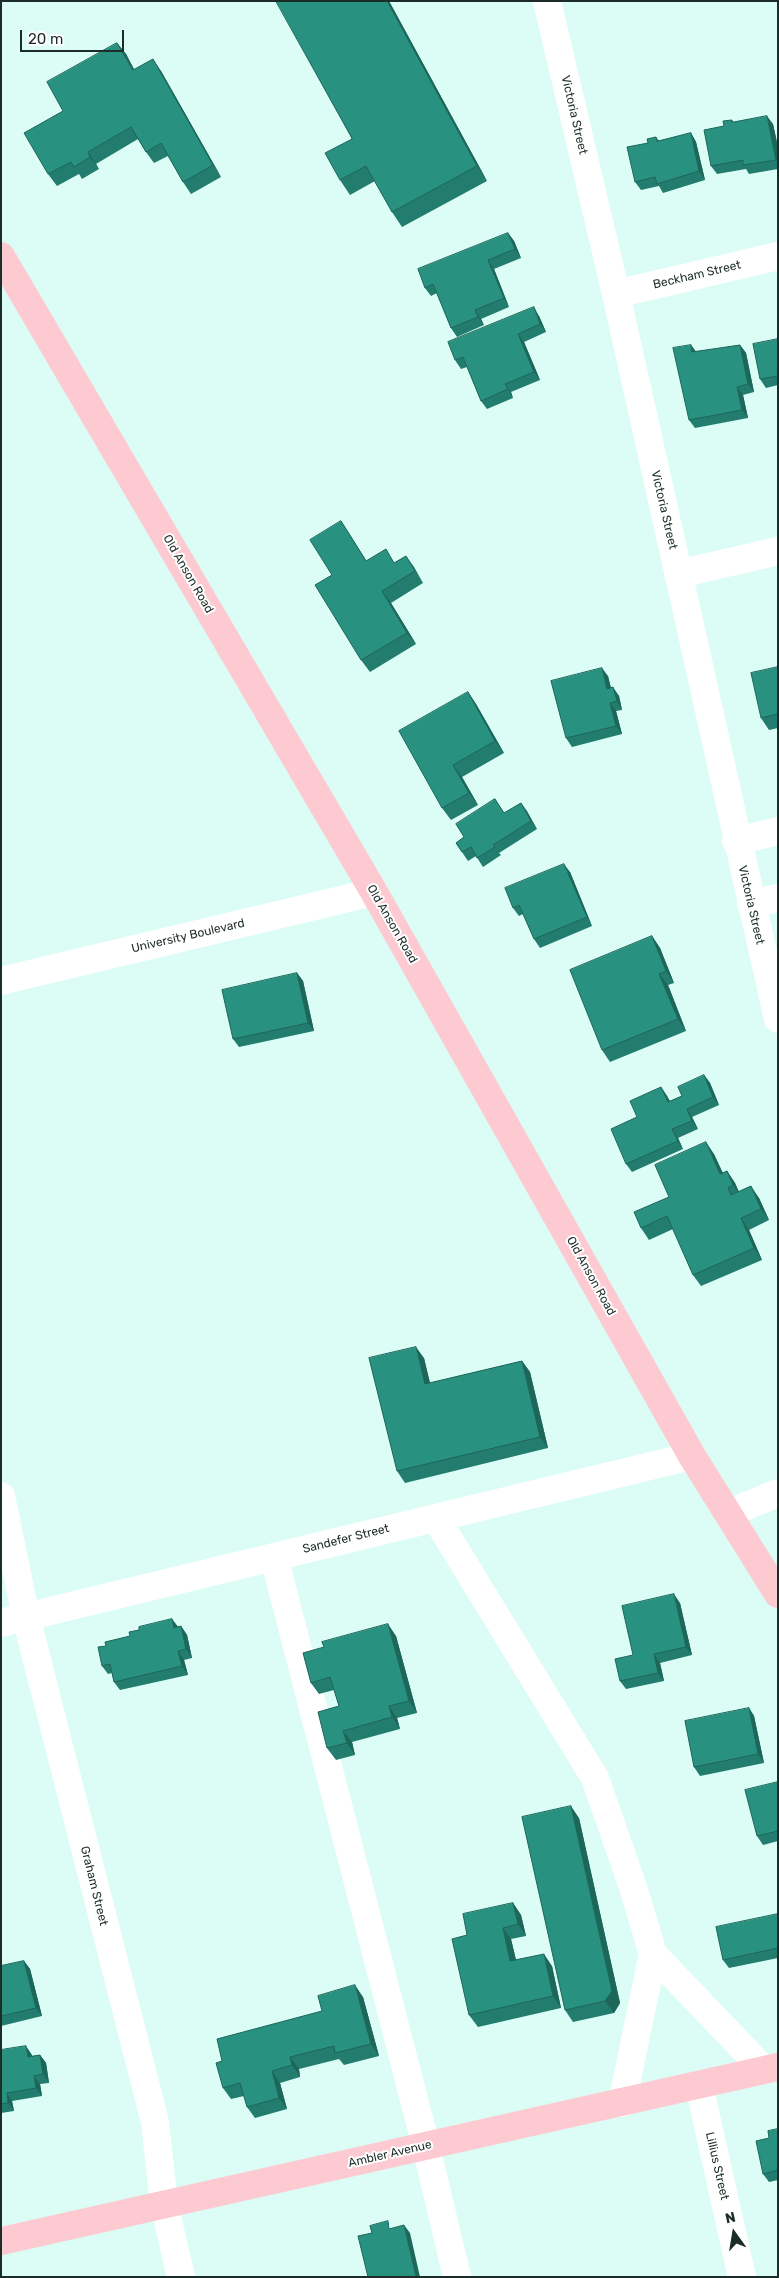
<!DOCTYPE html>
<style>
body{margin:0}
#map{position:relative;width:779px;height:2278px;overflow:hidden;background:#dbfdf5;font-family:Rubik,sans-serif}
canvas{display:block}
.frame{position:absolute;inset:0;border:2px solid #1c2c29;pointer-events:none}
.north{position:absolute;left:709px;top:2208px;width:50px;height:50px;-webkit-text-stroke:4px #fff;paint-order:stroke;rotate:347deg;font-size:14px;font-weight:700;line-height:20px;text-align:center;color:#1c2c29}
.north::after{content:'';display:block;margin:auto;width:18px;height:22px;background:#1c2c29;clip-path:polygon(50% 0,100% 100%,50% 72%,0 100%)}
.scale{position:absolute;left:20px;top:30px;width:104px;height:22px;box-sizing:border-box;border:2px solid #1c2c29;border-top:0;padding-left:6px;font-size:15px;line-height:18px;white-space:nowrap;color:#1c2c29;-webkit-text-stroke:4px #fff;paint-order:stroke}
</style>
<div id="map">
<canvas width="779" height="2278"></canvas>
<div class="frame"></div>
<div class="north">N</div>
<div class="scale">20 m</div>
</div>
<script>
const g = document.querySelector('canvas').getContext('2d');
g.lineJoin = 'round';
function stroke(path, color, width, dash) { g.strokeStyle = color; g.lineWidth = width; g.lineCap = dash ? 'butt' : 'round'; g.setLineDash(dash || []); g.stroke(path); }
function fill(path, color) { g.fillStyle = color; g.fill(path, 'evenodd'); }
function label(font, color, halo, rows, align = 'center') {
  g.font = font + ' Rubik,sans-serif'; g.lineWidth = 4; g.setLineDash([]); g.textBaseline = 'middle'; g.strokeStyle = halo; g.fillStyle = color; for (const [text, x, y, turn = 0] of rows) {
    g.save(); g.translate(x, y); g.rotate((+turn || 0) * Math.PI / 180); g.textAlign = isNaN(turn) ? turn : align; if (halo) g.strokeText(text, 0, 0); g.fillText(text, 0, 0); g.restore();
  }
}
stroke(new Path2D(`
 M547,1L616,294L778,1019
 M616,294L778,256
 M678,574L778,551
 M736,841L778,831
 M751,904L778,898
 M1,981L374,892
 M1,1496L26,1617L155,2122L164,2204L181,2277
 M729,1513L778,1493
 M436,1518L595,1778L633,1887L653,1954L622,2103
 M274,1557L426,2146L457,2277
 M1,1623L692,1456
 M653,1954L764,2070
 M699,2085L742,2277`), '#fff', 28);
stroke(new Path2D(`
 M1,256L374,892L692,1456L778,1594
 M1,2241L778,2067`), '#fecad2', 28);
fill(new Path2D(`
 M389,1L487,181L402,227L392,212L375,181L350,195L340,180Z
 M117,43L126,54L134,70L161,71L221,177L191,194L183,182L168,156L154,163L146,152L138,139L96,164L99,169L82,179L79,174L57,186L48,174L63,111Z
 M732,120L733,122L773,124L778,147V169L749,174L746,169L717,174L711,166L724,126Z
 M691,133L696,142L705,180L663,193L659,186L641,190L635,182L648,143L656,137L659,141Z
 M508,233L514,241L521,258L494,269L509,307L481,319L484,325L457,337L451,328L437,293L431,296L425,288Z
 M539,316L546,332L524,342L540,380L511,392L513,398L487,409L481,401L467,367L461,369L455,360Z
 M778,339V385L766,388L760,379Z
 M691,345L696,352L740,345L746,353L754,392L743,395L748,418L695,428L689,420Z
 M341,521L366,561L395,563L406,556L423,583L391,603L416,644L370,672L361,660L332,575Z
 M778,667V728L769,730L761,718Z
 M608,676L611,688L619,696L622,710L616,711L622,734L572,747L566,738Z
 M468,692L476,704L504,753L462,777L478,805L451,820L442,808Z
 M495,799L504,813L521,803L537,829L499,853L501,855L483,867L476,856L468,861L456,843L464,837Z
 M570,872L592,926L540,948L534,939L523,914L519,916L513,908Z
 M652,936L660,948L674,983L668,985L686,1031L610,1062L602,1050Z
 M297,973L303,981L314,1031L239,1047L233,1039Z
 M704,1075L710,1083L719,1105L692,1117L698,1129L678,1138L683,1149L632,1172L626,1164L637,1117L661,1087L667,1096L670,1101L682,1096Z
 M714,1154L723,1173L727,1171L735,1183L739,1192L759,1198L769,1220L749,1230L762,1260L701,1286L693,1275L673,1229L649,1240L641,1228L669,1197Z
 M424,1358L430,1383L522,1361L530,1372L548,1448L405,1483L397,1471Z
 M680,1603L692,1655L660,1663L664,1681L626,1689L620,1681L633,1655Z
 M172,1619L178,1627L181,1626L187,1635L192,1658L184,1660L188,1675L120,1690L114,1682L112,1673L108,1674L102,1666L106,1646L130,1636L139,1630Z
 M396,1636L417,1713L397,1718L400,1729L352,1742L355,1755L336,1760L327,1748L339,1706L334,1690L319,1694L311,1683Z
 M749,1708L754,1716L764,1763L700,1776L694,1767Z
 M778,1782V1841L763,1845L757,1836Z
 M579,1818L620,2003L614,2013L573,2022L565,2010Z
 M513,1903L521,1915L526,1936L511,1939L516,1960L552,1966L561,2008L478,2027L469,2015L467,1935Z
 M778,1914V1958L729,1968L723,1960Z
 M24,1961L30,1969L42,2016L1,2026V1966Z
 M363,1997L379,2056L344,2065L339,2059L299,2069L300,2077L280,2083L287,2109L255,2118L247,2107L244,2096L231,2099L223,2088L322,2011Z
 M1,2050L32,2055V2056L40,2055L46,2063L49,2083L40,2084L42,2096L12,2101L14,2111L1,2113Z
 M778,2129V2180L769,2182L763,2174L769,2138Z`), '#237d6e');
fill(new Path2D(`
 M387,1H389L487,181L477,166Z
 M117,43L126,54L141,82L133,70Z
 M153,59L161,71L221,177L213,165Z
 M767,116L773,124L778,147V162L776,160Z
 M691,133L696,142L705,180L699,171Z
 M88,152L96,164L99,169L90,157Z
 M508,233L514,241L521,258L515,249Z
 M488,260L494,269L509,307L504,298Z
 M534,307L539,316L546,332L540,324Z
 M475,310L481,319L484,325L478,317Z
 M518,334L524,342L540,380L534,372Z
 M691,345L697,353L692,352Z
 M740,345L746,353L754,392L748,384Z
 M505,384L511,392L513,398L508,389Z
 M737,387L743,395L748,418L742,410Z
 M341,521L349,533L374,573L366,561Z
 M406,556L414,567L423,583L415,571Z
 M382,591L391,603L416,644L407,633Z
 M602,668L608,676L613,697L607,689Z
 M613,687L619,696L622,710L617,701Z
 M468,692L476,704L504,753L495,741Z
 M610,703L616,711L622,734L616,726Z
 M453,765L462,777L478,805L469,793Z
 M521,803L527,811L537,829L531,821Z
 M564,864L570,872L592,926L587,917Z
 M652,936L660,948L674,983L666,971Z
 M297,973L303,981L314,1031L308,1023Z
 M659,974L668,985L686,1031L678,1019Z
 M704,1075L710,1083L719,1105L713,1097Z
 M661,1087L667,1096L674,1111L668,1102Z
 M687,1109L692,1117L698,1129L692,1121Z
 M672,1129L678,1138L683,1149L678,1141Z
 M706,1142L714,1154L728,1186L720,1174Z
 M727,1171L735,1183L741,1197L733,1185Z
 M751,1186L759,1198L769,1220L761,1209Z
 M741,1218L749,1230L762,1260L754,1248Z
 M416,1347L424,1358L433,1396L425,1384Z
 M522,1361L530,1372L548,1448L540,1437Z
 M674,1594L680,1603L692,1655L686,1647Z
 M172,1619L178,1627L174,1628Z
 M388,1624L396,1636L417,1713L409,1701Z
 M181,1626L187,1635L192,1658L186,1649Z
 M178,1651L184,1660L188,1675L182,1666Z
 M654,1654L660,1663L664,1681L658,1673Z
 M389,1706L397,1718L400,1729L392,1717Z
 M749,1708L754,1716L764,1763L758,1754Z
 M343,1731L352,1742L355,1755L347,1743Z
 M571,1806L579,1818L620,2003L614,2013L605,2001Z
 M513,1903L521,1915L526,1936L518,1924Z
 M503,1928L511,1939L519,1973L510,1961Z
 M544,1954L552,1966L561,2008L553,1996Z
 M24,1961L30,1969L42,2016L36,2008Z
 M355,1985L363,1997L379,2056L371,2044Z
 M26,2046L32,2055L34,2065L28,2057Z
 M40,2055L46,2063L49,2083L43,2074Z
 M290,2057L299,2069L300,2077L292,2065Z
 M272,2071L280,2083L287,2109L279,2098Z
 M34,2076L40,2084L42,2096L36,2088Z
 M7,2093L12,2101L14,2111L8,2103Z
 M404,2225L410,2233L420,2277H416Z`), '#1d665a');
const building = new Path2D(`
 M276,1H387L477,166L392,212L366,166L340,180L325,153L352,139Z
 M117,43L133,70L153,59L213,165L183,182L161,143L146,152L131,127L88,152L90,157L74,167L71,162L48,174L24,133L63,111L47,82Z
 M767,116L776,160L743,165V160L711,166L704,130L724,126L723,121L732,120V122Z
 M691,133L699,171L657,184L655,177L635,182L627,147L648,143L647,139L656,137L657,141Z
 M508,233L515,249L488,260L504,298L475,310L478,317L451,328L433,284L425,288L418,269Z
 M534,307L540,324L518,334L534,372L505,384L508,389L481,401L463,357L455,360L448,342Z
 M778,339V376L760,379L753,344Z
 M691,345L692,352L740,345L748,384L737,387L742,410L689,420L673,348Z
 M341,521L366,561L386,549L394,563L406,556L415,571L382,591L407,633L361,660L315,585L332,575L310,540Z
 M778,667V714L761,718L751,673Z
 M602,668L607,689L613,687L617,701L610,703L616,726L566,738L551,681Z
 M468,692L495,741L453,765L469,793L442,808L399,731Z
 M495,799L504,813L521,803L531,821L493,845L495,847L477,858L471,847L462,852L456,843L464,837L456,824Z
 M564,864L587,917L534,939L519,905L513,908L505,888Z
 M652,936L666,971L659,974L678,1019L602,1050L570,970Z
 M297,973L308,1023L233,1039L222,990Z
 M704,1075L713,1097L687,1109L692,1121L672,1129L678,1141L626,1164L611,1129L637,1117L630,1101L661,1087L668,1102L682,1096L678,1087Z
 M706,1142L720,1174L727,1171L733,1185L728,1188L731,1195L751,1186L761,1209L741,1218L754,1248L693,1275L667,1216L641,1228L634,1212L669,1197L655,1165Z
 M416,1347L425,1384L522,1361L540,1437L397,1471L369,1358Z
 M674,1594L686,1647L654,1654L658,1673L620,1681L615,1659L633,1655L622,1606Z
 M172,1619L174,1628L181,1626L186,1649L178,1651L182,1666L114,1682L110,1664L102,1666L98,1647L106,1646L105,1642L130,1636L129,1632L139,1630V1627Z
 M388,1624L409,1701L389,1706L392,1717L343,1731L347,1743L327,1748L318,1712L339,1706L330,1677L311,1683L303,1653L324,1647L322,1642Z
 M749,1708L758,1754L694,1767L685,1721Z
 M778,1782V1831L757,1836L745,1790Z
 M571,1806L612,1991L605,2001L565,2010L522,1817Z
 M513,1903L518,1924L503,1928L510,1961L544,1954L553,1996L469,2015L452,1939L467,1935L463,1914Z
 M778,1914V1948L723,1960L716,1927Z
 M24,1961L36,2008L1,2016V1966Z
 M355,1985L371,2044L335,2053L334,2046L290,2057L292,2065L272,2071L279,2098L247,2107L240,2083L223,2088L216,2063L222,2061L217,2039L322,2011L318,1996Z
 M26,2046L28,2057L40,2055L43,2074L34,2076L36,2088L7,2093L8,2103L1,2104V2050Z
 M778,2129V2170L763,2174L756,2141L769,2138L768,2131Z
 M388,2221L389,2229L404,2225L416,2277H368L358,2236L372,2233L370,2226Z`);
fill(building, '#299180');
stroke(building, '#1d665a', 1);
label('12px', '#1c2c29', '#fff', [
 ["Victoria Street",574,115,77],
 ["Beckham Street",697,275,-13],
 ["Victoria Street",664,510,77],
 ["Old Anson Road",188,574,60],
 ["Victoria Street",751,905,77],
 ["Old Anson Road",392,924,60],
 ["University Boulevard",188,936,-13],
 ["Old Anson Road",591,1276,61],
 ["Sandefer Street",346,1539,-14],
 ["Graham Street",94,1886,76],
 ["Ambler Avenue",390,2154,-13],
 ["Lillius Street",717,2166,77]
]);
</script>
